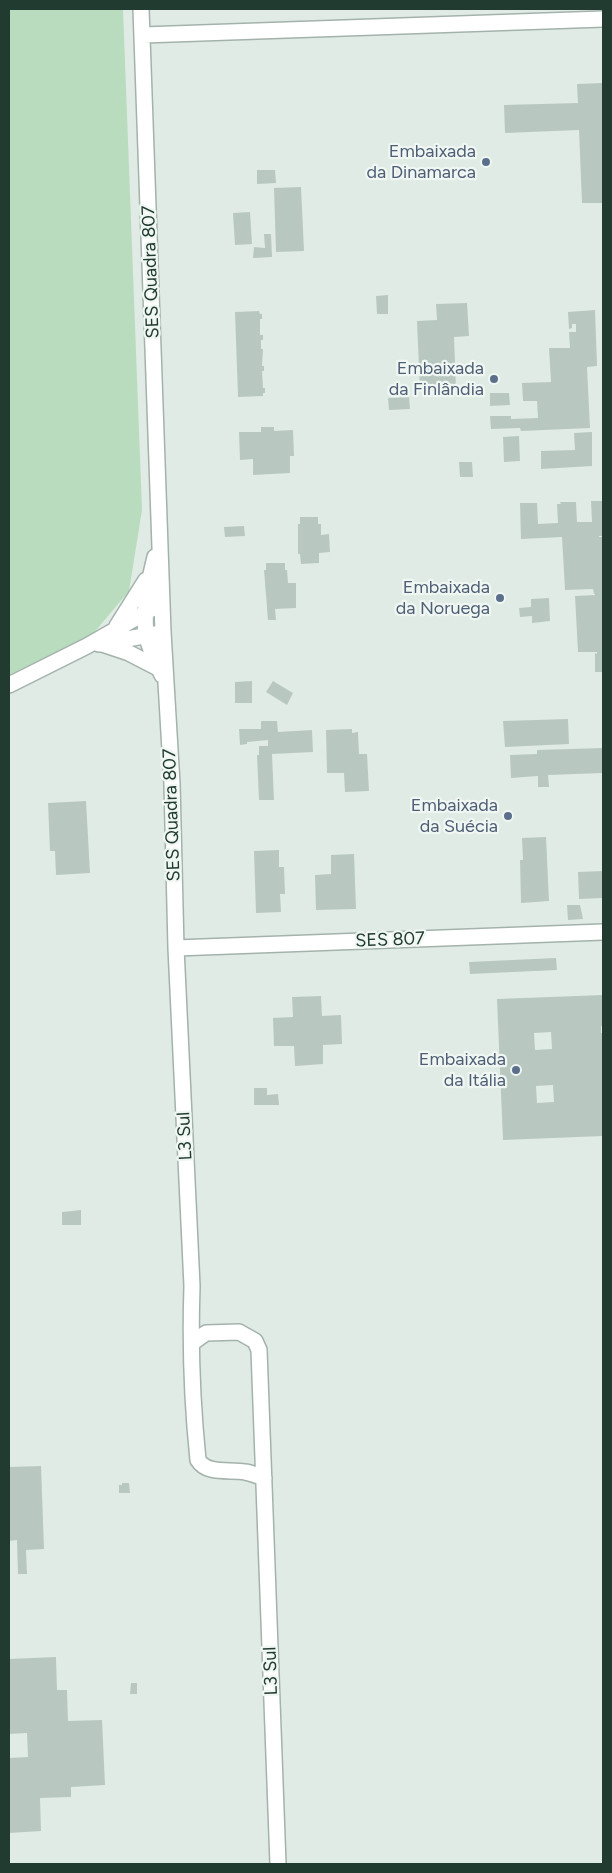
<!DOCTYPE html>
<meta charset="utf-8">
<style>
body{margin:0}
#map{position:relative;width:612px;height:1873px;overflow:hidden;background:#e0ebe5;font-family:Figtree,sans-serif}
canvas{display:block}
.frame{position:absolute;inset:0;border:10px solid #213b31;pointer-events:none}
</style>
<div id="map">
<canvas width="612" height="1873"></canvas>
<div class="frame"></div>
</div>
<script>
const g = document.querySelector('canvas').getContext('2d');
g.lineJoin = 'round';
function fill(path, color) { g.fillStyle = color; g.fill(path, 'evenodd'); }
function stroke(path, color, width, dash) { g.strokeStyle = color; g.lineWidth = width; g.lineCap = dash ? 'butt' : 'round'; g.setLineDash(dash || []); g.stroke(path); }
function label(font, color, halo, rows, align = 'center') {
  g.font = font + ' Figtree,sans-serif'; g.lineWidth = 4.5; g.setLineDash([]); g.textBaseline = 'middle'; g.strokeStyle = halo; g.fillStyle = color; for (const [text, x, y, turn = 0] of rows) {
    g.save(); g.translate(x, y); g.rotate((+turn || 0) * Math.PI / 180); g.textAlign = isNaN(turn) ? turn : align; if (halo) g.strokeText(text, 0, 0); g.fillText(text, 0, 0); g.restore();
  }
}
fill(new Path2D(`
 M9,9H123L142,510L129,591L92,635L9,675Z`), '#b9dcbf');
fill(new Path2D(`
 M603,83V203H582L579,130L505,133L504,105L578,103L577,84Z
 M257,170H275L276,183L257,184Z
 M301,187L304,251L276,252L274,188Z
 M250,212L252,244L235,245L233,213Z
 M264,234H271L272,257L253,258L254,247L265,248Z
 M388,295V314H377L376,296Z
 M467,303L469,336L454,337L456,390L420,391L417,321L437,320L436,304Z
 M595,310L597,366L587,367L590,428L521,431L520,428L491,429L490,416H511V419L538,418L537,401H523L522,383L551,382L549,348H570L569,332H576V324H572V328L569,329L568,312Z
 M259,311L260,314H262V319H260V335H263V340H261V349H263L262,366H264V371H262L263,388H265V393H263V396L238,397L235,312Z
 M490,393H509L510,405L490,406Z
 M409,397L410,409L389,410L388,398Z
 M261,427H274V431L293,430L294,456H290V473L253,475V459L240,460L239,432H261Z
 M592,432V466L541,469V451L575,450L574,433Z
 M519,436L520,461L504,462L503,437Z
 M459,462H472L473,477H460Z
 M591,501H603V536H599V537H602L603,560V672H595V653L597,654V652H578L575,596L595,595V594H594L593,589L565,590L562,537L521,539L520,503H537L538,524L558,523L557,504H561L560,502H576L577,522H592Z
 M300,517H318V524H321V535L329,534L330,552L319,553V563L301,564L300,554H298V524H300Z
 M244,526L245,536L225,537L224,527Z
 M266,563H285V570H287L288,583H296V608L275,609L276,620H268L264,570H266Z
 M549,598L550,621L532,623V616L520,617L519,608L531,607V599Z
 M252,681V703H235V682Z
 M273,681L293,693L287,705L266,692Z
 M568,719L569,744L505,747L503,721Z
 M261,721H277L278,732L312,730L313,752L272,754L274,800H259L257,755H259V746H268V740L247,742V744L240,745L239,729H261Z
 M352,729V733L358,732L359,754H367L369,791L345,792L344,773H327L326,730Z
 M603,748V773L548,775L549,787H538V776L511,778L510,755L537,754V750Z
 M86,801L90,873L56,875L55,851H50L48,803Z
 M546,837L549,901L521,903L520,860H523L522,838Z
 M279,850V867H284L285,894H280L281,912L256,913L254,851Z
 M354,854L356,909L316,910L315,875L331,874V855Z
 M603,871V898L579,899L578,872Z
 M567,905H580L583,919L568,920Z
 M556,958L557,970L470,974L469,962Z
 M603,995V1026H601V1033H603V1136L503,1140L497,999ZM551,1032L552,1049L535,1050L534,1033ZM553,1085L554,1102L537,1103L536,1086Z
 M321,996L322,1016L341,1015L342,1044L323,1045V1064L295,1066L294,1046H274L273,1018L293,1017L292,997Z
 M254,1088H267V1095L278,1094L279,1105H254Z
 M81,1210V1225H62V1212Z
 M41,1466L44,1549L26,1550L27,1574H18L17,1540L9,1541V1467Z
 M122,1483H129L130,1493H119V1485H122Z
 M56,1657L57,1690H67L68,1721L102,1720L105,1785L71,1787V1797L40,1798L41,1831L9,1833V1758L28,1757L27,1733L9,1734V1659Z
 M131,1683H137V1694H130Z`), '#b8c8c0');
const minor = new Path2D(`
 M141,9L163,632L172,784L176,948L192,1286C190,1344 192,1402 198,1460C207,1475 230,1469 245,1472C252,1473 258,1476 264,1478
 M143,35L603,19
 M155,557C149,581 143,609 146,634C149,648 156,662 162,675
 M117,626L146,580
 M99,644L155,634
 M102,644L129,653L160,669
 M9,685L87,646L162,603
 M176,948L603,932
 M192,1343L206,1333L239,1332L255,1341L259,1350L278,1864`);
stroke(minor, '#a3b3ab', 18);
stroke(minor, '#fff', 15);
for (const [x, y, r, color] of [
 [486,162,5,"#5c6f8a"],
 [494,379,5,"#5c6f8a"],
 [500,598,5,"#5c6f8a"],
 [508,816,5,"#5c6f8a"],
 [516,1070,5,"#5c6f8a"]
]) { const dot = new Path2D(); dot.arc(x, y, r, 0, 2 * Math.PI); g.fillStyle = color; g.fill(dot); stroke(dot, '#f0f7f3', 2); }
label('18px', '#4e5e75', '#f0f7f3', [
 ["Embaixada",476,152],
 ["da Dinamarca",476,173],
 ["Embaixada",484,369],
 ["da Finlândia",484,390],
 ["Embaixada",490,588],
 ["da Noruega",490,609],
 ["Embaixada",498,806],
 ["da Suécia",498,827],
 ["Embaixada",506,1060],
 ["da Itália",506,1081]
], 'right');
label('18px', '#213b31', '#f0f7f3', [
 ["SES Quadra 807",151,272,-92],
 ["SES Quadra 807",172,815,-92],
 ["SES 807",390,940,-2],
 ["L3 Sul",185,1136,-93],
 ["L3 Sul",271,1671,-92]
]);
</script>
